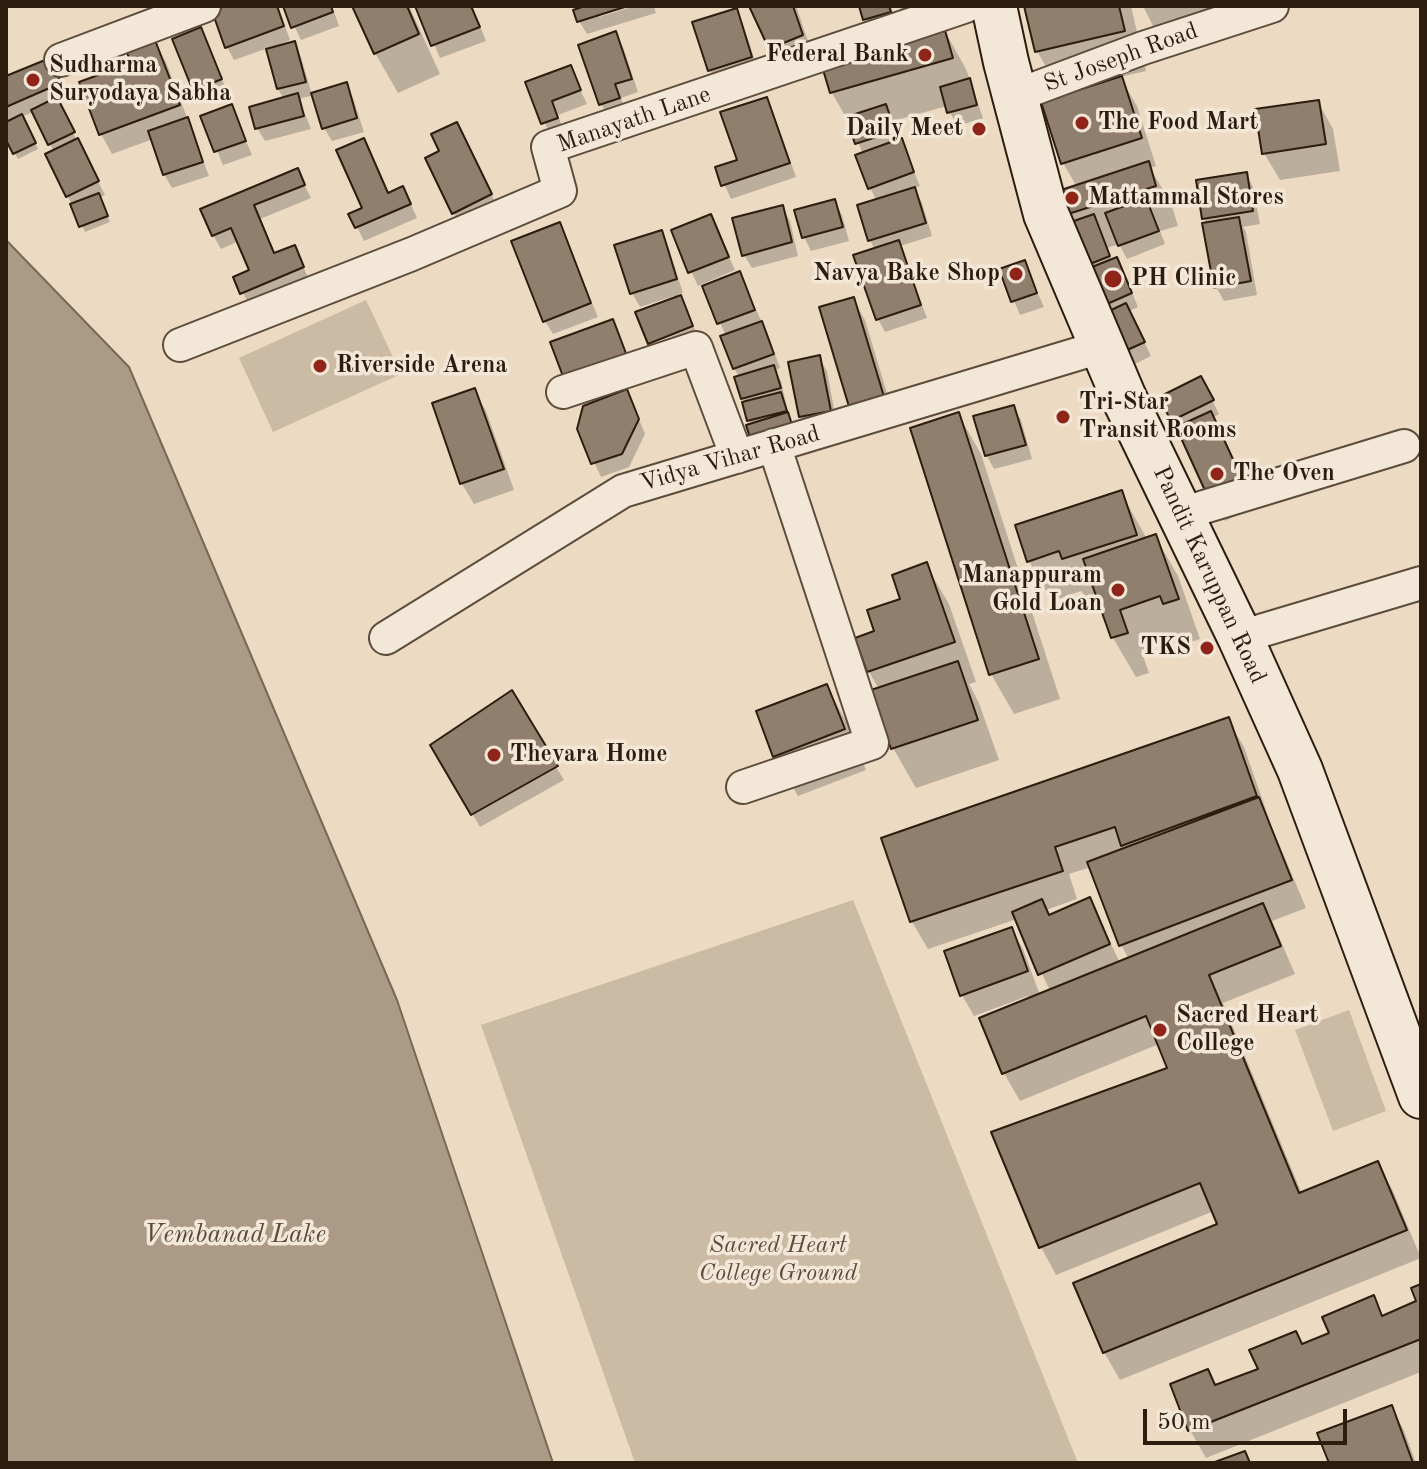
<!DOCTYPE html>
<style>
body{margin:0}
#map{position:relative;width:1427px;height:1469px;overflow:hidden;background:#ecdac3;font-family:"Old Standard TT",serif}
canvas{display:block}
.frame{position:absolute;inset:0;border:8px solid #2c1d0f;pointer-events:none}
.scale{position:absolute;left:1143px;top:1409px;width:204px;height:36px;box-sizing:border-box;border:4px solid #2c1d0f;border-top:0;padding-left:10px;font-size:24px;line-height:28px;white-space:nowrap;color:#2c1d0f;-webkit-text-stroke:6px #f3e7d8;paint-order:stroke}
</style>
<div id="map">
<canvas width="1427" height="1469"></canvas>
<div class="frame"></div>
<div class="scale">50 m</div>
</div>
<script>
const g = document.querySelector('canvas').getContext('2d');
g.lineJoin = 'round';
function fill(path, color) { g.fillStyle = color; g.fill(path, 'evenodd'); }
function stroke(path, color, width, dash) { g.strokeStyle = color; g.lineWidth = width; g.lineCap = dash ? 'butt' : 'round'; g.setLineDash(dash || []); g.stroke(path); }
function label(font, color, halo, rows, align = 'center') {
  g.font = font + ' "Old Standard TT",serif'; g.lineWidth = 7; g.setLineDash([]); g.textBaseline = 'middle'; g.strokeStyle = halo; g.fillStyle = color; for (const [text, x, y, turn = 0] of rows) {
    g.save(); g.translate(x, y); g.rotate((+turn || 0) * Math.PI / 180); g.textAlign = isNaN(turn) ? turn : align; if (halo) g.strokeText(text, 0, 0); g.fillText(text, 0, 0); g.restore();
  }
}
fill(new Path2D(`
 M366,300L401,374L273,432L239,358Z
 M853,900L1078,1463H635L481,1025Z
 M1349,1010L1386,1111L1333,1131L1295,1030Z`), '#cbbaa4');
const water = new Path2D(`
 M6,240L129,367L397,1000L553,1463H6Z`);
fill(water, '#ab9a86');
stroke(water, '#786856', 2);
fill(new Path2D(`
 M231,6H278L290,40L283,43L284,46L294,43L301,57L312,95L346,84L353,98L364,132L332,141L324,128L314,95L299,99L311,129L265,141L257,128L284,99L278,89L268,48L234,60L227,47Z
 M285,6H332L339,26L301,40Z
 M354,6H409L440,74L398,93L375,53Z
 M418,6H472L486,41L440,58Z
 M591,6H622L599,13V17L635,6H654L656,13L587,34L579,21Z
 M751,6H796L813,56L782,69Z
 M861,6H891L897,26L873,33Z
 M899,6H959L943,28L966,69L983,118L957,126L947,106L893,121L920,186L914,188L922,203L932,236L900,246L927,318L885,332L878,319L875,250L870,240L877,201L870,188L863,154L851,126L832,93L823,64L917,37Z
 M1026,6H1131L1146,71L1120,77L1137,106L1156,166L1150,168L1171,203L1178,226L1160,231L1165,244L1127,259L1119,244L1107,248L1112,261L1117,260L1124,273L1138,307L1129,311L1151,356L1135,364L1127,350L1114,311L1090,271L1067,214L1077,187L1063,163L1098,82L1060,91L1037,51Z
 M1143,6H1289L1161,42Z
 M736,10L743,24L758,70L717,83L710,70Z
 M200,29L228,93L202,103L194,90Z
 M615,34L623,47L638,92L621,98L626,111L609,117L601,104Z
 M154,42L166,62L209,176L172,188L164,174L153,139L112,154L101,134L133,64Z
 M570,68L587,104L558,115L564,132L551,137L528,83Z
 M57,73L67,97L57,102L105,195L99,198L110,222L85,232L48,155L54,152L34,112L21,117L38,149L18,159L6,136V78Z
 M766,99L773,112L796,177L731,199L717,168L739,161Z
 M1318,102L1333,129L1340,171L1280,180L1264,153Z
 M231,106L252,155L223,165L203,117Z
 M464,138L498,208L461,226L454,213L442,152Z
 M297,171L311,198L260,219L275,255L294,248L310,281L250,307L236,278L251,271L239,241L221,249L213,235Z
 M1246,174L1253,187L1260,224L1243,227L1246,232L1257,295L1224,301L1216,287L1207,225L1204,218Z
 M388,194L410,202L417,218L364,241L351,215Z
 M834,201L842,215L849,241L811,251L804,237Z
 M782,207L790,221L798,256L752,268L744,255Z
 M710,216L735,270L698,286L673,231Z
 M559,224L598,317L553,334L545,321Z
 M661,233L668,246L683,293L678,294L693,324L649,341L675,299L674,296L640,307L632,293Z
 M1024,262L1044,307L1020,315L1001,270Z
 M739,274L769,337L780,368L775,370L781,381L789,417L795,428L752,425L749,421L739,377L734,368L726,336L704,287Z
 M853,299L865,320L895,420L864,430Z
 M694,327L699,340L657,356L651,345Z
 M819,358L827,371L837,425L809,430L801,417Z
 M474,390L486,411L514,490L474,504L462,484L434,404Z
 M1208,392L1219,414L1212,418L1256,506L1225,521L1173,420Z
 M633,405L645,434L629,467L601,477L579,429Z
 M1013,407L1021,420L1032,459L994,469L987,456Z
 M958,414L981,454L1060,699L1014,714L991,674Z
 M1121,493L1147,539L1155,536L1178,576L1200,639L1187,643L1183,636L1141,650L1149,673L1136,677L1113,638L1098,594L1087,598L1081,591L1052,601L1029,561Z
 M926,565L949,604L976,682L969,684L979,703L999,760L916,788L893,748L879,689L869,672L858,639L877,632L903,600Z
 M826,686L849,726L866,770L798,796L775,756L758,712Z
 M511,693L564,780L480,827L432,746Z
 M1228,720L1244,747L1272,827L1306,908L1272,921L1295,974L1223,1003L1302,1194L1377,1163L1393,1191L1421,1258L1120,1380L1104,1352L1220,1225L1214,1211L1056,1275L1041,1247L1169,1069L1159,1044L1020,1101L1004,1073L982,1019L1029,1000L1028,996L974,1016L962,995L1011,929L1023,949L1040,995L1050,991L1017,919L928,949L912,922L884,839ZM1091,867L1121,945L1129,959L1120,963L1090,900L1050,917L1046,910L1077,899L1069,874Z
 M1421,1286V1372L1206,1458L1190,1430L1172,1385L1207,1371L1216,1387L1260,1370L1302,1346L1331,1334L1373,1298L1384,1317L1419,1302Z
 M1391,1408L1403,1428L1416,1463H1331Z`), '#0003');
const building = new Path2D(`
 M225,6H277L284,26L225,48L212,11Z
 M283,6H331L333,12L291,28Z
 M352,6H407L419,34L374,54Z
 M415,6H471L480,27L431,46Z
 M585,6H628L577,22L573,10Z
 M749,6H793L803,35L769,49Z
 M859,6H889L891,12L863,20Z
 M1024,6H1119L1125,31L1035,52Z
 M737,8L752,57L708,71L692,22Z
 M201,27L222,79L193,91L172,39Z
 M944,27L953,58L830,93L821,63Z
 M616,31L632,79L615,84L620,98L599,105L578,45Z
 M155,40L180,105L99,135L79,82L131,63L126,50Z
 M295,41L306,82L277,89L266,49Z
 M50,58L61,83L6,107V76Z
 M571,65L581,90L552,101L558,118L541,124L525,82Z
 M1122,76L1142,138L1061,164L1041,102Z
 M970,78L977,105L947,113L940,87Z
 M347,82L357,118L322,129L311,93Z
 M298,93L304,116L255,129L249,107Z
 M57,97L75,132L48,145L31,110Z
 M767,97L790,163L721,186L715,167L737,160L720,112Z
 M1319,100L1326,144L1262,154L1255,109Z
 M232,104L246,141L214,152L200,116Z
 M886,104L895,131L855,144L846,117Z
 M22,114L36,143L13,154L6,140V122Z
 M188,117L203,162L163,175L148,131Z
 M457,122L492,194L452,214L425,158L439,151L431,134Z
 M78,138L99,181L66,197L45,154Z
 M364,138L388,193L403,186L411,204L355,228L348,214L362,208L336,150Z
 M902,138L914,172L868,189L855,155Z
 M1149,161L1156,186L1065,215L1058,191Z
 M298,168L305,185L254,205L274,253L295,245L304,267L240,294L233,277L249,270L231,228L212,236L200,209Z
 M1247,172L1253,211L1202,219L1196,180Z
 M915,187L926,223L868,241L857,205Z
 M99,193L108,216L79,227L70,204Z
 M1146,198L1159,231L1118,246L1105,213Z
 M835,199L843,227L802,238L794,210Z
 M783,205L792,242L742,256L732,218Z
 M711,214L729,257L688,273L671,230Z
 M1094,214L1110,256L1085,266L1068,223Z
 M1239,217L1251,281L1214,288L1202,223Z
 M560,222L591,303L543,322L511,241Z
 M662,230L677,279L630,294L614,245Z
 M899,240L921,305L876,320L853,255Z
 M1117,257L1132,293L1107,304L1092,267Z
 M1025,260L1037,293L1011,302L999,269Z
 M740,271L755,310L717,324L702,286Z
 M681,295L693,326L648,344L635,312Z
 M854,297L885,400L850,410L819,307Z
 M1126,303L1145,342L1125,351L1107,312Z
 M613,319L627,356L564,379L550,342Z
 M762,321L774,354L733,369L720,336Z
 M820,355L831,411L799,417L788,362Z
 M774,365L781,388L741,399L734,377Z
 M1201,376L1214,400L1171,421L1159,397Z
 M475,388L504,469L460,484L432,403Z
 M627,389L639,419L622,454L591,464L577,429L583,406Z
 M781,392L787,411L747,421L742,402Z
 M1014,405L1026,445L985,456L973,416Z
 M1211,411L1242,479L1207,495L1176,427Z
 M788,412L794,431L752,444L746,425Z
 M959,412L1039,659L989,675L910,428Z
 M1122,490L1137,535L1062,559L1059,551L1027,562L1015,525Z
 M1156,534L1179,599L1163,604L1160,596L1120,610L1128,633L1111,638L1083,559Z
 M927,562L955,642L867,672L855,638L874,631L867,610L900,599L892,575Z
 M958,661L978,720L891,749L871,690Z
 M827,684L845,729L773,757L756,711Z
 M512,690L558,766L471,815L430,745Z
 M1229,717L1257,796L1121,846L1115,827L1055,847L1063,871L910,922L881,838Z
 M1259,797L1292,880L1119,946L1087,862Z
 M1090,897L1110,944L1038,975L1012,912L1042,899L1049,915Z
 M1263,903L1281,946L1209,975L1299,1193L1378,1161L1407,1230L1103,1353L1073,1283L1217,1224L1200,1183L1039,1248L991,1132L1167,1068L1146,1016L1002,1074L979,1018Z
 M1012,927L1028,971L960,996L944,951Z
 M1421,1284V1339L1188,1431L1170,1384L1208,1369L1215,1385L1258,1369L1249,1350L1296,1331L1302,1344L1329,1333L1322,1317L1374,1295L1382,1316L1416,1301L1411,1288Z
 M1392,1405L1413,1463H1329L1317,1433Z
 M1245,1451L1250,1463H1212Z`);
fill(building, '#907f6d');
stroke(building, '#2c1d0f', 2);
const street = new Path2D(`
 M61,60L204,6
 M1015,96L1143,48L1272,6
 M180,345L412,254L560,191L548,147L966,6
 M563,392L696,348L737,457
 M1181,514L1404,446
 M1240,637L1421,583
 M386,638L623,491L1104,346
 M743,787L872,743L774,445`);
const secondary = new Path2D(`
 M994,6L1006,62L1046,214L1124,398L1240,637L1300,770L1421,1096`);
stroke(street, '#5c4c3c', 36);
stroke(secondary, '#2c1d0f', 48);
stroke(street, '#f3e7d8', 32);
stroke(secondary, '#f3e7d8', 44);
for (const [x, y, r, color] of [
 [925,55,8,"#8f2418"],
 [33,80,8,"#8f2418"],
 [1082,123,8,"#8f2418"],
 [979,129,8,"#8f2418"],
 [1072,198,8,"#8f2418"],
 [1016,274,8,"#8f2418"],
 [1113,279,10,"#8f2418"],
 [320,366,8,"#8f2418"],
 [1063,417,8,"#8f2418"],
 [1217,474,8,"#8f2418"],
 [1118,590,8,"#8f2418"],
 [1207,648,8,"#8f2418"],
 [494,755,8,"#8f2418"],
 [1160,1030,8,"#8f2418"]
]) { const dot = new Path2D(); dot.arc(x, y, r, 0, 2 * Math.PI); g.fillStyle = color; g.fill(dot); stroke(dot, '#f3e7d8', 3); }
label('bold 24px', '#2c1d0f', '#f3e7d8', [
 ["Federal Bank",909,55,"right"],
 ["Sudharma",49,66],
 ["Suryodaya Sabha",49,94],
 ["The Food Mart",1098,123],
 ["Daily Meet",963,129,"right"],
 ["Mattammal Stores",1088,198],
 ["Navya Bake Shop",1000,274,"right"],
 ["PH Clinic",1131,279],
 ["Riverside Arena",336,366],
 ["Tri-Star",1079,403],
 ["Transit Rooms",1079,431],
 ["The Oven",1233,474],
 ["Manappuram",1102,576,"right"],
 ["Gold Loan",1102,604,"right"],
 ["TKS",1191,648,"right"],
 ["Thevara Home",510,755],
 ["Sacred Heart",1176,1016],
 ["College",1176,1044]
], 'left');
label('24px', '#2c1d0f', '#f3e7d8', [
 ["St Joseph Road",1121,58,-20],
 ["Manayath Lane",634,120,-19],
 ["Vidya Vihar Road",730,459,-16],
 ["Pandit Karuppan Road",1209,575,65]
]);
label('italic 24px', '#5c4c3c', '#f3e7d8', [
 ["Sacred Heart",778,1246],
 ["College Ground",778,1274]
]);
label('italic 26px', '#584939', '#f3e7d8', [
 ["Vembanad Lake",235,1235]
]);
</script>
